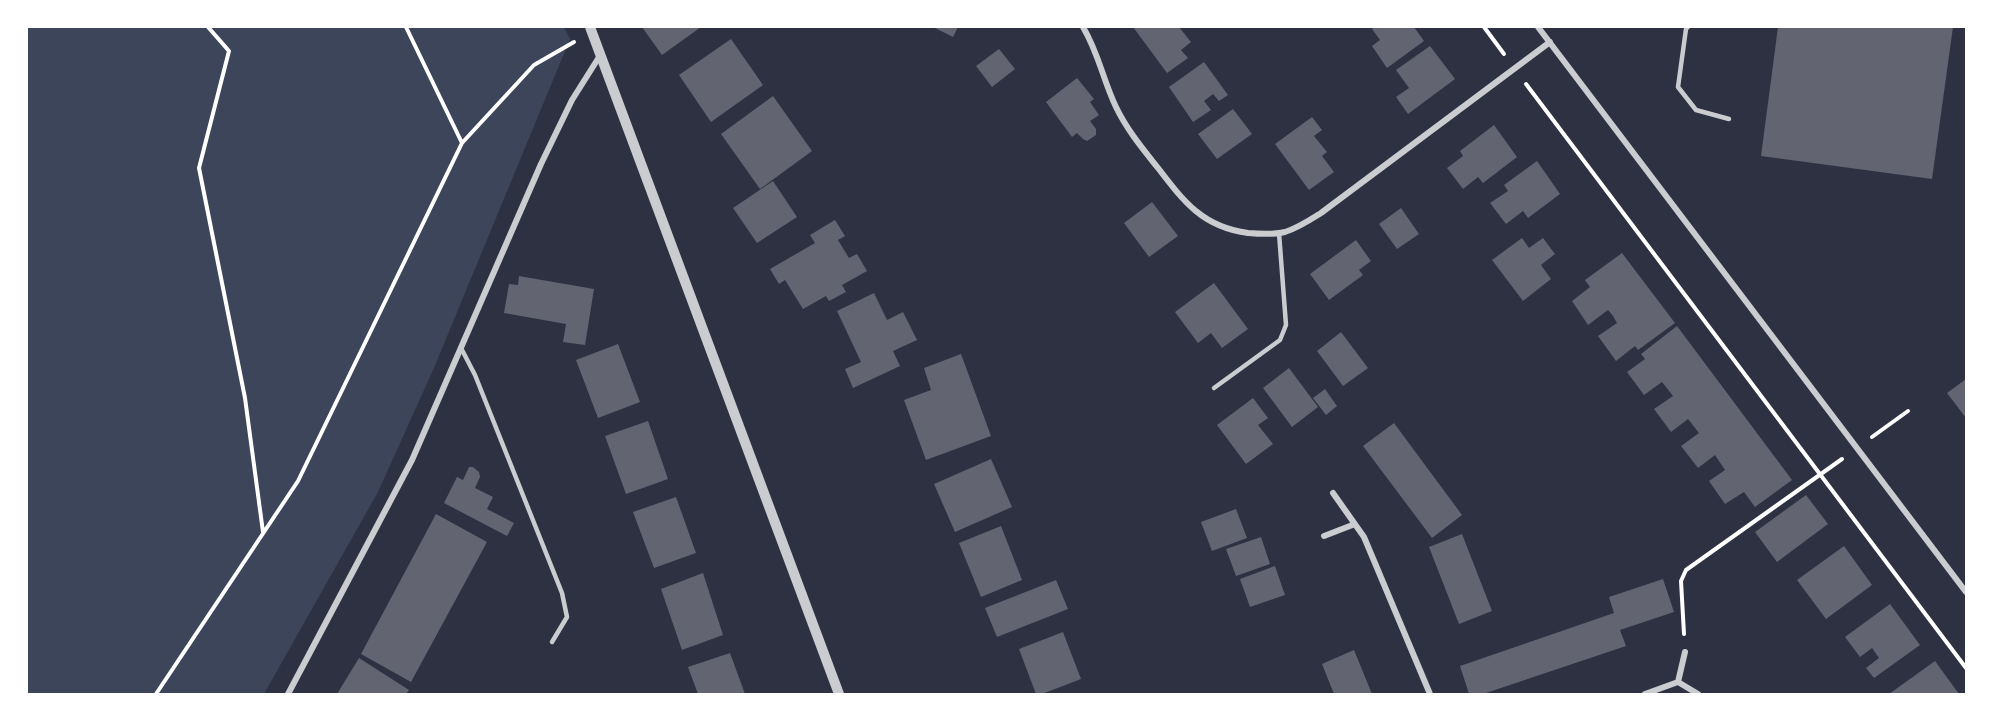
<!DOCTYPE html>
<style>
body{margin:0}
#map{position:relative;width:1993px;height:721px;overflow:hidden;background:#2d3142;font-family:Lora,serif}
canvas{display:block}
.frame{position:absolute;inset:0;border:28px solid #fff;pointer-events:none}
</style>
<div id="map">
<canvas width="1993" height="721"></canvas>
<div class="frame"></div>
</div>
<script>
const g = document.querySelector('canvas').getContext('2d');
g.lineJoin = 'round';
function fill(path, color) { g.fillStyle = color; g.fill(path, 'evenodd'); }
function stroke(path, color, width, dash) { g.strokeStyle = color; g.lineWidth = width; g.lineCap = dash ? 'butt' : 'round'; g.setLineDash(dash || []); g.stroke(path); }
fill(new Path2D(`
 M27,27H564L570,39L434,368L378,492L264,694H27Z`), '#3c4559');
fill(new Path2D(`
 M642,27H701L662,55Z
 M933,27H958L953,37Z
 M1133,27H1179L1191,42L1181,50L1188,58L1167,73Z
 M1375,27H1414L1424,41L1387,68L1372,46L1380,40L1372,29Z
 M1778,27H1953L1932,179L1761,156Z
 M731,39L763,85L711,122L679,75Z
 M1430,46L1455,79L1408,114L1396,97L1409,88L1396,70Z
 M999,49L1015,69L992,87L976,66Z
 M1204,62L1228,95L1219,101L1213,94L1204,101L1211,110L1193,122L1169,87Z
 M1077,78L1094,99L1090,102L1099,115L1090,121L1096,129V135L1087,141L1083,139L1077,133L1072,137L1046,102Z
 M773,96L812,151L760,189L721,134Z
 M1233,109L1252,134L1217,159L1198,134Z
 M1312,117L1322,130L1314,136L1327,152L1322,156L1334,172L1309,190L1275,144Z
 M1494,125L1517,157L1483,183L1478,177L1463,189L1447,168L1463,156L1460,151Z
 M1537,161L1560,194L1528,218L1523,211L1506,224L1490,203L1508,191L1504,185Z
 M773,181L797,217L757,243L733,208Z
 M1152,202L1178,236L1149,257L1124,223Z
 M1401,208L1419,234L1397,249L1379,224Z
 M835,220L845,236L838,240L849,258L857,254L867,271L842,285L846,292L829,301L826,296L803,309L785,280L779,284L770,269L815,243L810,235Z
 M1522,238L1529,248L1543,238L1555,254L1541,265L1551,279L1523,301L1492,260Z
 M1356,240L1371,261L1359,270L1363,275L1329,300L1310,274Z
 M1622,253L1675,323L1638,350L1635,346L1616,361L1598,336L1617,323L1613,316L1608,310L1588,325L1572,301L1590,287L1585,280Z
 M519,276L594,289L585,345L563,342L566,324L504,313L509,284L518,285Z
 M1214,283L1248,329L1222,348L1211,333L1198,343L1175,312Z
 M874,293L887,320L903,312L917,340L893,351L900,366L853,388L845,369L861,362L837,311Z
 M1677,326L1792,480L1755,507L1744,492L1725,504L1709,481L1725,470L1715,455L1698,468L1681,446L1699,433L1688,419L1671,432L1654,409L1673,396L1662,382L1644,395L1627,372L1645,359L1641,354Z
 M1341,332L1368,368L1343,386L1317,351Z
 M618,344L640,402L598,418L576,360Z
 M961,354L991,436L926,460L904,400L931,390L924,368Z
 M1289,368L1318,407L1292,427L1263,388Z
 M1966,379V418L1947,393Z
 M1325,389L1337,406L1326,415L1313,398Z
 M1253,398L1268,418L1258,425L1273,444L1246,464L1217,425Z
 M648,421L668,479L626,494L605,436Z
 M1394,423L1462,515L1432,538L1363,446Z
 M991,459L1012,507L955,532L934,484Z
 M469,467H473L479,472L480,477L475,488L493,497L487,509L514,523L507,536L444,503L457,477L463,480Z
 M1806,495L1828,524L1777,562L1755,532Z
 M676,497L696,553L654,568L633,512Z
 M1236,509L1247,538L1212,551L1201,522Z
 M436,514L487,542L411,682L361,654Z
 M1001,526L1022,580L981,597L959,543Z
 M1462,534L1492,611L1459,624L1429,547Z
 M1261,537L1270,564L1236,576L1226,549Z
 M1844,546L1872,585L1826,619L1797,580Z
 M1275,566L1285,595L1250,607L1240,579Z
 M703,573L723,635L682,650L661,589Z
 M1663,579L1674,612L1620,630L1626,646L1483,694H1469L1460,666L1614,613L1609,597Z
 M1056,580L1068,609L997,637L985,608Z
 M1890,604L1920,645L1874,678L1866,668L1879,658L1872,648L1860,657L1845,637Z
 M1063,632L1081,679L1042,694H1036L1019,649Z
 M1354,650L1372,694H1334L1322,664Z
 M730,653L745,694H698L688,667Z
 M359,658L409,690L406,694H337Z
 M1935,661L1959,694H1889Z`), '#626471');
stroke(new Path2D(`
 M208,27L229,51L199,168L245,398L263,532
 M1484,27L1504,54
 M1526,84L1966,668
 M462,143L534,65L574,42
 M1872,437L1908,411
 M1684,634L1681,581L1686,570L1842,459
 M156,694L298,481L462,143L406,27`), '#fff', 4);
stroke(new Path2D(`
 M1688,27L1686,29L1678,87L1696,110L1729,119
 M461,348L475,375L562,593L567,617L552,642
 M1214,388L1280,340L1286,325L1279,233`), '#caccd0', 4.5);
stroke(new Path2D(`
 M1083,27C1099,54 1103,80 1116,107C1127,130 1143,149 1158,168C1184,202 1203,227 1248,233C1260,234 1273,235 1285,232C1298,228 1310,220 1321,213L1550,42
 M1538,27L1966,592
 M1333,493L1364,537L1430,694
 M1324,536L1355,524
 M1678,682L1698,694
 M288,694L412,460L541,164L572,100L601,54
 M1645,694L1678,682L1685,652`), '#caccd0', 6);
stroke(new Path2D(`
 M590,27L839,694`), '#caccd0', 10);
</script>
